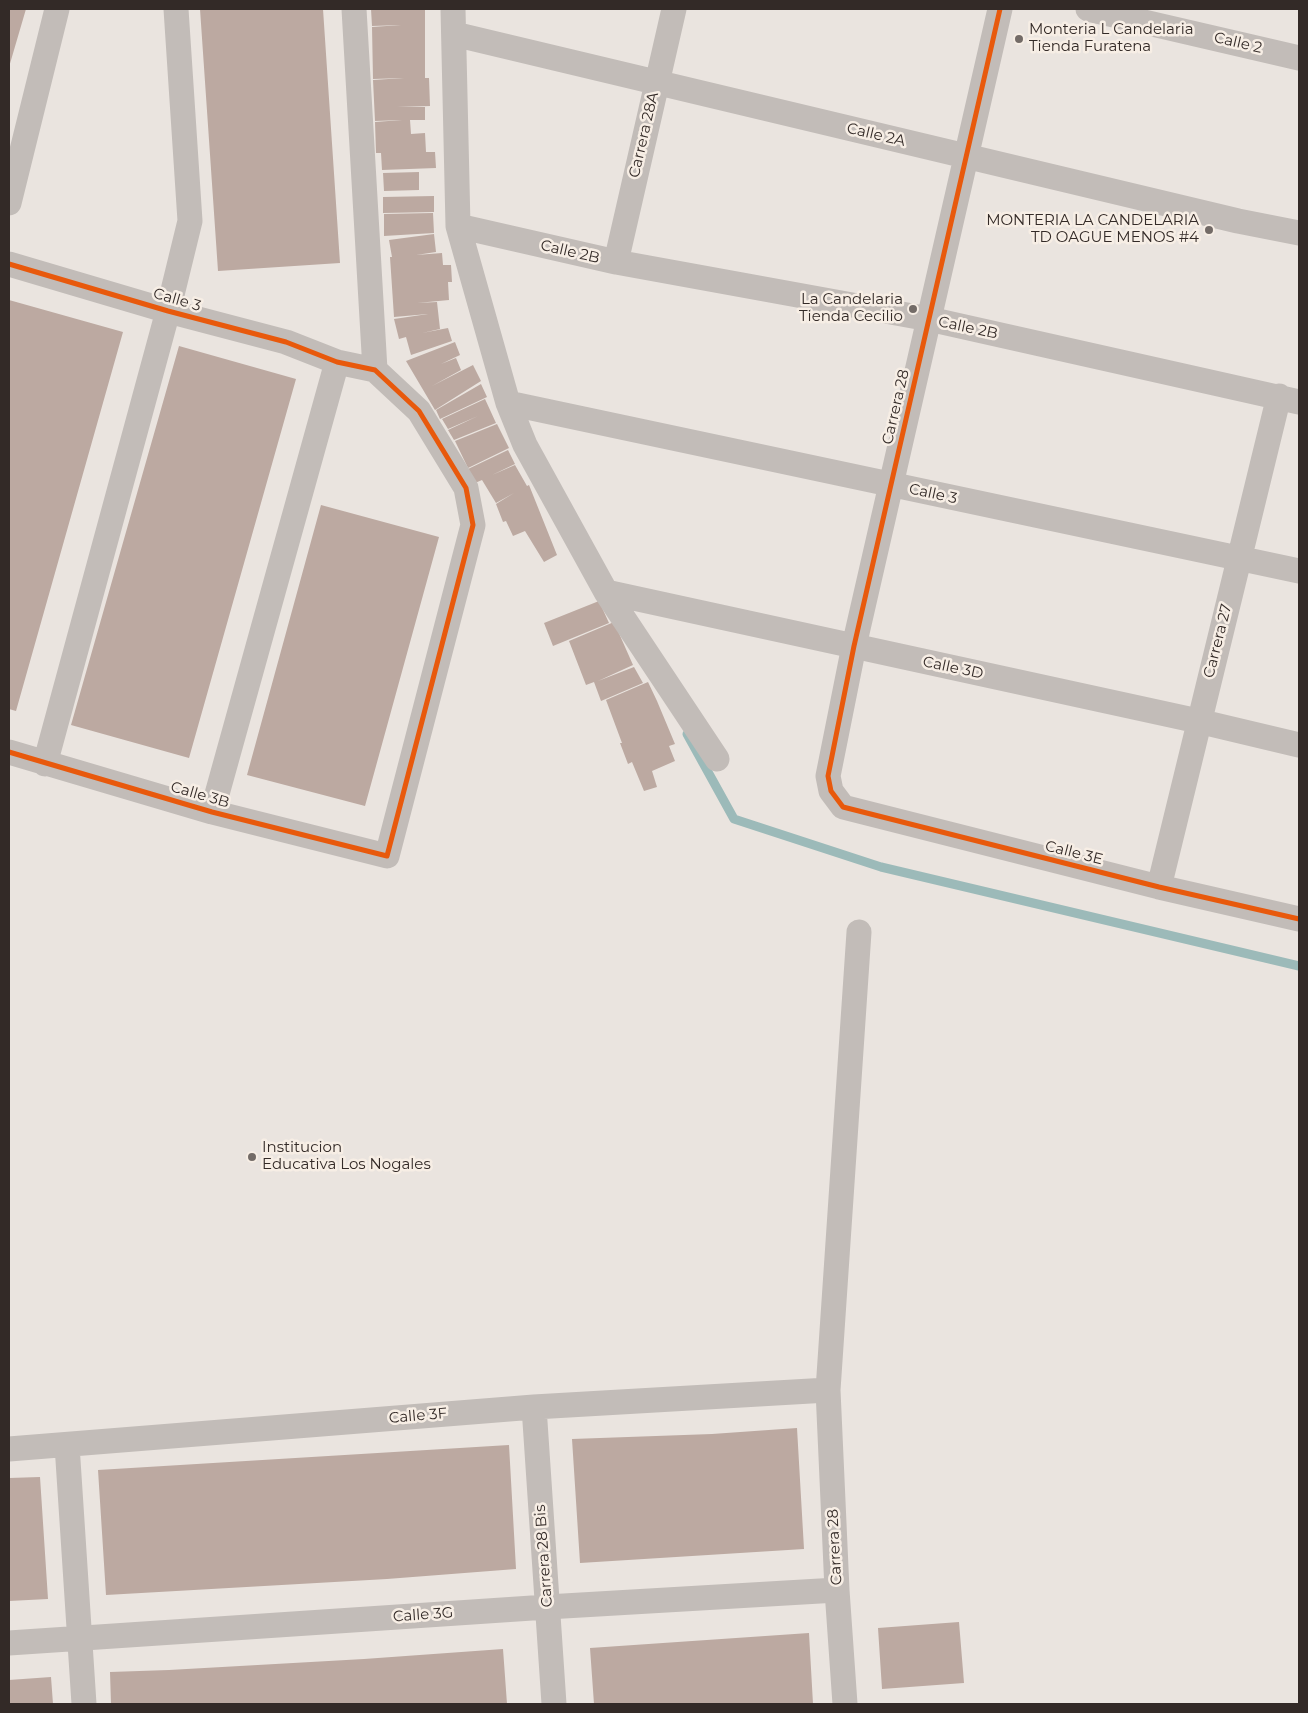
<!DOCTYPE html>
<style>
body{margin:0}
#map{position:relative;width:1308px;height:1713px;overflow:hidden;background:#eae4df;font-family:Montserrat,sans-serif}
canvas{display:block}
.frame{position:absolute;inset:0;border:10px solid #332a27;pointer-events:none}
</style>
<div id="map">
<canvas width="1308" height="1713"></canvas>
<div class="frame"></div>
</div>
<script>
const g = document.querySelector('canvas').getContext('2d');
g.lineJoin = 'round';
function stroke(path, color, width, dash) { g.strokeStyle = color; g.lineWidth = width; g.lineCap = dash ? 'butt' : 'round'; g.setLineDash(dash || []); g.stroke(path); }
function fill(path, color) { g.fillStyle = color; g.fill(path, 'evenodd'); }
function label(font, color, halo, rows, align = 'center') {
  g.font = font + ' Montserrat,sans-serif'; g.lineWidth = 5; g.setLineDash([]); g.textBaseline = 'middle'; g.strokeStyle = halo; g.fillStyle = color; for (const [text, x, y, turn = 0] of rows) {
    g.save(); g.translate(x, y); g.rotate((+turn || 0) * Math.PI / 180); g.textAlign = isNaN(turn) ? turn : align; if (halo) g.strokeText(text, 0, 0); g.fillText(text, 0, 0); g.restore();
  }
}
stroke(new Path2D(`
 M687,734L734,819L881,867L1299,966`), '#9cbab9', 9);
fill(new Path2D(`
 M9,9H26L9,67Z
 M200,9H323L340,263L218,271Z
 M371,9H425V78H429L430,106L397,107H425V120H410L411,134L425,133L426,152H435L436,168L382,170L381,153H376L375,122L402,120L375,121L373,80L404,78L373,79L372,27L401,25L372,26Z
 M419,172V190L384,191L383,173Z
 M434,196V212L383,213V197Z
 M433,213L434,233L384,236V214Z
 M434,234L436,252L416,255L442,253L443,265H451L452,282H448L449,300L417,303L437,302L440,329L422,333L448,328L452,341L411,355L406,337L399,339L394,319L428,314L394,317L390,257H392L389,240Z
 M9,300L123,332L16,711L9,709Z
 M455,342L460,355L441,364L456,358L461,370L432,386L473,365L481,381L435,410L406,361Z
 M179,346L296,379L189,758L71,725Z
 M481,384L487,397L440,419L436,410Z
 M485,399L496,423L454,440L448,430L478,416L448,429L442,419Z
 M497,424L509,448L468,468L455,441Z
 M508,450L515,464L492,475L515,465L527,486L529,485L557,555L544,562L525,531L513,536L506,521L503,522L496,504L514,493L496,503L482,480L475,483L468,469Z
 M321,505L439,537L365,806L247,775Z
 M599,601L609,623L553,646L544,623Z
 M614,622L633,665L598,681L634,667L643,683L601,701L594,682L586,685L569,641Z
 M648,682L657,701L675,744L669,746L675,761L652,771L657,787L644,791L632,762L628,764L620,743H622L606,700Z
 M797,1428L804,1549L580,1563L572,1439L712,1434Z
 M509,1445L516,1569L387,1579L106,1595L98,1470Z
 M40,1477L48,1599L9,1601V1478Z
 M959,1622L964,1683L882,1689L878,1628Z
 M809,1633L813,1704H594L590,1648Z
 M503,1649L507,1704H111L110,1672L169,1670L364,1659Z
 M51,1677L53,1704H9V1680Z`), '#bca9a1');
stroke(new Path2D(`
 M354,9L375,370
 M453,9L458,226L508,403L525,445L606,592L717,759
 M1000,9L854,646L828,776L831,791L843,807L1159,887L1299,919
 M1088,9L1299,58
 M454,34L1238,221L1299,233
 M9,203L57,9
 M458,226L616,262L929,319L1299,402
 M616,262L674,9
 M9,264L168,311L286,342L337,362L375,370L419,411L466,488L473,525L387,856L212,812L9,752
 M508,403L1299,571
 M606,592L1198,721L1299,745
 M45,764L168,311L190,221L176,9
 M212,812L337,362
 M1159,887L1279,396
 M534,1407L554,1704
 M67,1445L84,1704
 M9,1449L534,1407L828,1390
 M9,1643L547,1607L837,1590
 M845,1704L837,1590L828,1390L859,932`), '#c2bcb8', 25);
stroke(new Path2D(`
 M1000,9L854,646L828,776L831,791L843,807L1159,887L1299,919
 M9,264L168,311L286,342L337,362L375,370L419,411L466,488L473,525L387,856L212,812L9,752`), '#e8590c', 5);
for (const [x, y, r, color] of [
 [1019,39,5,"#736b67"],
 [1209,230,5,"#736b67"],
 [913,309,5,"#736b67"],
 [252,1157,5,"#736b67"]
]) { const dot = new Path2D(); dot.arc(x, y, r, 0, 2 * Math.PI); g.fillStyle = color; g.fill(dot); stroke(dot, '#f7eee5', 2); }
label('15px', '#332a27', '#f7eee5', [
 ["Monteria L Candelaria",1029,30],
 ["Tienda Furatena",1029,47],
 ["MONTERIA LA CANDELARIA",1199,221,"right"],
 ["TD OAGUE MENOS #4",1199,238,"right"],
 ["La Candelaria",903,300,"right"],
 ["Tienda Cecilio",903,317,"right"],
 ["Institucion",262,1148],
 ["Educativa Los Nogales",262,1165]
], 'left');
label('15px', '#332a27', '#f7eee5', [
 ["Calle 2",1238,43,13],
 ["Carrera 28A",644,135,-77],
 ["Calle 2A",876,135,13],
 ["Calle 2B",570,252,13],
 ["Calle 3",177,300,16],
 ["Calle 2B",968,328,12],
 ["Carrera 28",896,407,-77],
 ["Calle 3",933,494,12],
 ["Carrera 27",1218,641,-76],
 ["Calle 3D",953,668,12],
 ["Calle 3B",200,795,16],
 ["Calle 3E",1074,853,14],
 ["Calle 3F",418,1416,-5],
 ["Carrera 28",835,1547,-93],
 ["Carrera 28 Bis",544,1556,-94],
 ["Calle 3G",423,1615,-4]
]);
</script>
